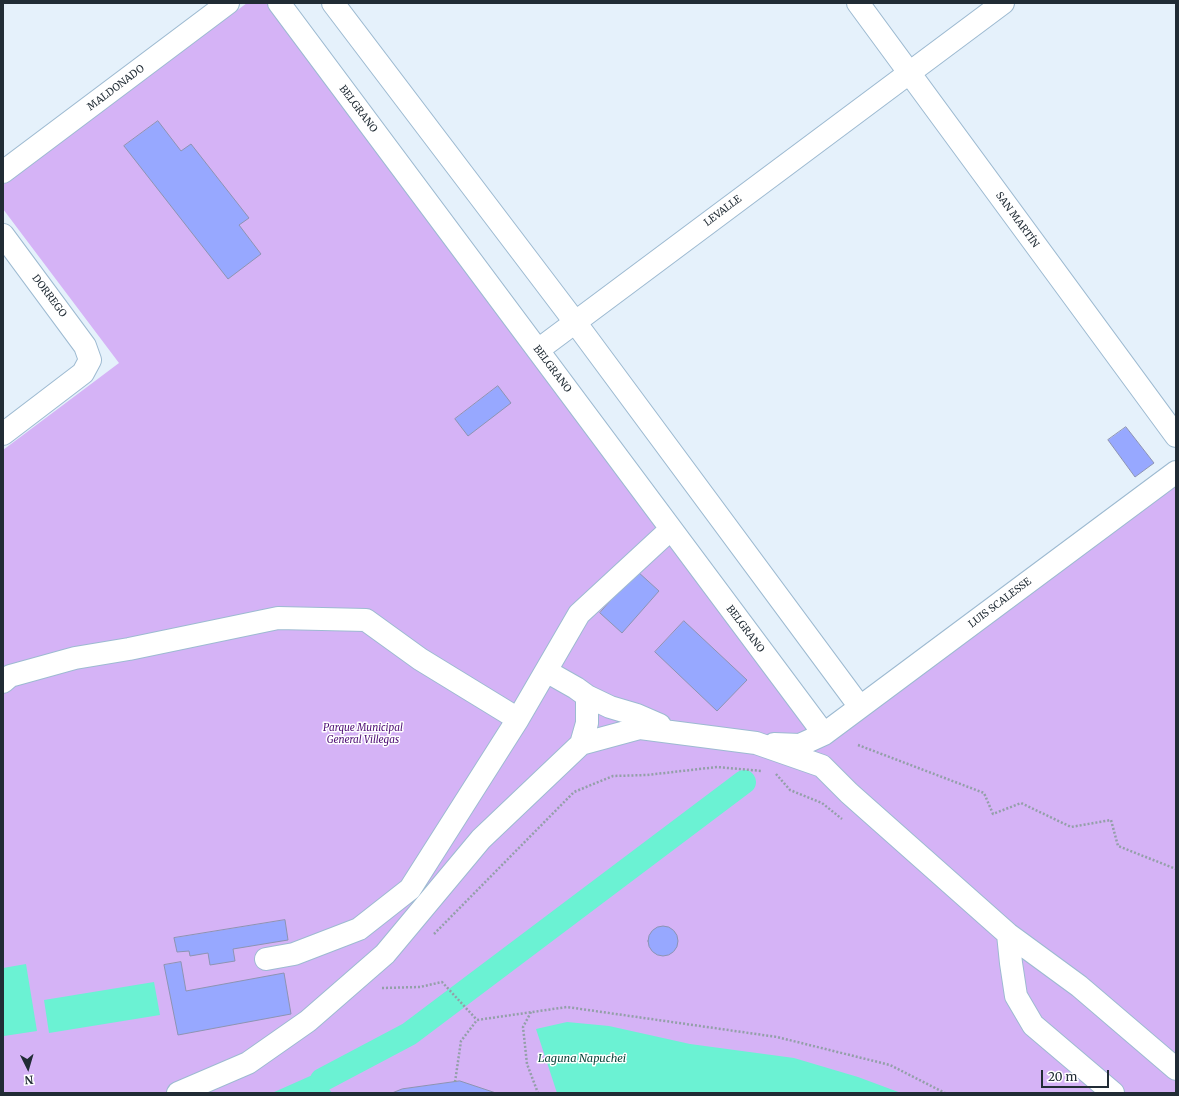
<!DOCTYPE html>
<meta charset="utf-8">
<style>
body{margin:0}
#map{position:relative;width:1179px;height:1096px;overflow:hidden;background:#e5f1fb;font-family:Merriweather,serif}
canvas{display:block}
.frame{position:absolute;inset:0;border:4px solid #212c35;pointer-events:none}
.north{position:absolute;left:8px;top:1048px;width:40px;height:40px;-webkit-text-stroke:3px #fff;paint-order:stroke;rotate:175deg;font-size:11px;font-weight:700;line-height:16px;text-align:center;color:#212c35}
.north::after{content:'';display:block;margin:auto;width:14px;height:18px;background:#212c35;clip-path:polygon(50% 0,100% 100%,50% 72%,0 100%)}
.scale{position:absolute;left:1041px;top:1070px;width:68px;height:18px;box-sizing:border-box;border:2px solid #212c35;border-top:0;padding-left:5px;font-size:12px;line-height:14px;white-space:nowrap;color:#212c35;-webkit-text-stroke:3px #fff;paint-order:stroke}
</style>
<div id="map">
<canvas width="1179" height="1096"></canvas>
<div class="frame"></div>
<div class="north">N</div>
<div class="scale">20 m</div>
</div>
<script>
const g = document.querySelector('canvas').getContext('2d');
g.lineJoin = 'round';
function fill(path, color) { g.fillStyle = color; g.fill(path, 'evenodd'); }
function stroke(path, color, width, dash) { g.strokeStyle = color; g.lineWidth = width; g.lineCap = dash ? 'butt' : 'round'; g.setLineDash(dash || []); g.stroke(path); }
function label(font, color, halo, rows, align = 'center') {
  g.font = font + ' Merriweather,serif'; g.lineWidth = 3; g.setLineDash([]); g.textBaseline = 'middle'; g.strokeStyle = halo; g.fillStyle = color; for (const [text, x, y, turn = 0] of rows) {
    g.save(); g.translate(x, y); g.rotate((+turn || 0) * Math.PI / 180); g.textAlign = isNaN(turn) ? turn : align; if (halo) g.strokeText(text, 0, 0); g.fillText(text, 0, 0); g.restore();
  }
}
fill(new Path2D(`
 M247,3H267L822,746L1176,485V1093H3V450L119,363L3,209V185Z`), '#d5b3f6');
fill(new Path2D(`
 M26,964L37,1031L4,1036L3,1030V968Z
 M154,982L160,1015L49,1033L44,1000Z
 M567,1022L609,1026L690,1044L794,1058L858,1077L901,1093H557L536,1029Z
 M317,1073L332,1093H272Z`), '#6bf2d3');
stroke(new Path2D(`
 M322,1080L409,1034L744,782`), '#6bf2d3', 24);
const building = new Path2D(`
 M158,121L181,151L191,144L249,218L239,225L261,254L228,279L124,146Z
 M498,386L511,403L468,436L455,419Z
 M1126,427L1154,463L1135,477L1108,440Z
 M637,571L659,591L622,633L600,613Z
 M684,621L747,680L717,711L655,652Z
 M285,920L288,940L233,949L235,961L210,965L208,953L190,956L189,951L177,952L174,938Z
 M648 941a15 15 0 1 1 30 0a15 15 0 1 1-30 0Z
 M181,962L186,991L284,973L291,1014L178,1035L164,965Z
 M460,1081L496,1093H392L402,1089Z`);
fill(building, '#97a8ff');
stroke(building, '#8d94b3', 1);
const minor = new Path2D(`
 M279,3L824,734
 M333,3L575,322L860,707
 M858,3L1176,436
 M3,172L228,3
 M3,235L85,346L90,360L83,373L3,434
 M538,350L1003,3
 M546,671L576,688L587,696L610,707L637,715L660,725
 M3,682L10,676L75,658L129,649L278,618L366,620L420,659L518,719
 M581,744L587,723V696
 M774,744L800,745L824,734L1176,472
 M1008,934L1011,963L1016,996L1033,1025L1113,1093
 M266,959L294,954L359,929L410,889L518,719L579,614L671,529
 M178,1093L248,1063L308,1021L385,954L481,839L581,744L640,728L756,743L822,766L849,793L1008,934L1079,986L1176,1069`);
stroke(minor, '#9dbad1', 24);
stroke(new Path2D(`
 M858,745L984,793L993,814L1021,803L1071,827L1111,820L1118,846L1176,869
 M776,774L790,790L822,803L842,819
 M434,934L574,792L613,776L647,775L717,767L762,771
 M382,988L420,987L442,982L477,1020
 M531,1012L523,1027L527,1064L538,1093
 M455,1082L461,1041L477,1020L567,1007L777,1037L890,1065L945,1093`), '#939fa8', 2.5, [2, 2]);
stroke(minor, '#fff', 22);
label('10px', '#212c35', '#fff', [
 ["MALDONADO",116,88,-37],
 ["BELGRANO",358,109,53],
 ["LEVALLE",723,211,-37],
 ["SAN MARTÍN",1017,220,54],
 ["DORREGO",49,296,53],
 ["BELGRANO",552,369,53],
 ["LUIS SCALESSE",1000,603,-37],
 ["BELGRANO",745,629,53]
]);
label('italic 10px', '#4e0f74', '#fff', [
 ["Parque Municipal",363,728],
 ["General Villegas",363,740]
]);
label('italic 11px', '#0b483c', '#fff', [
 ["Laguna Napuchei",582,1059]
]);
</script>
